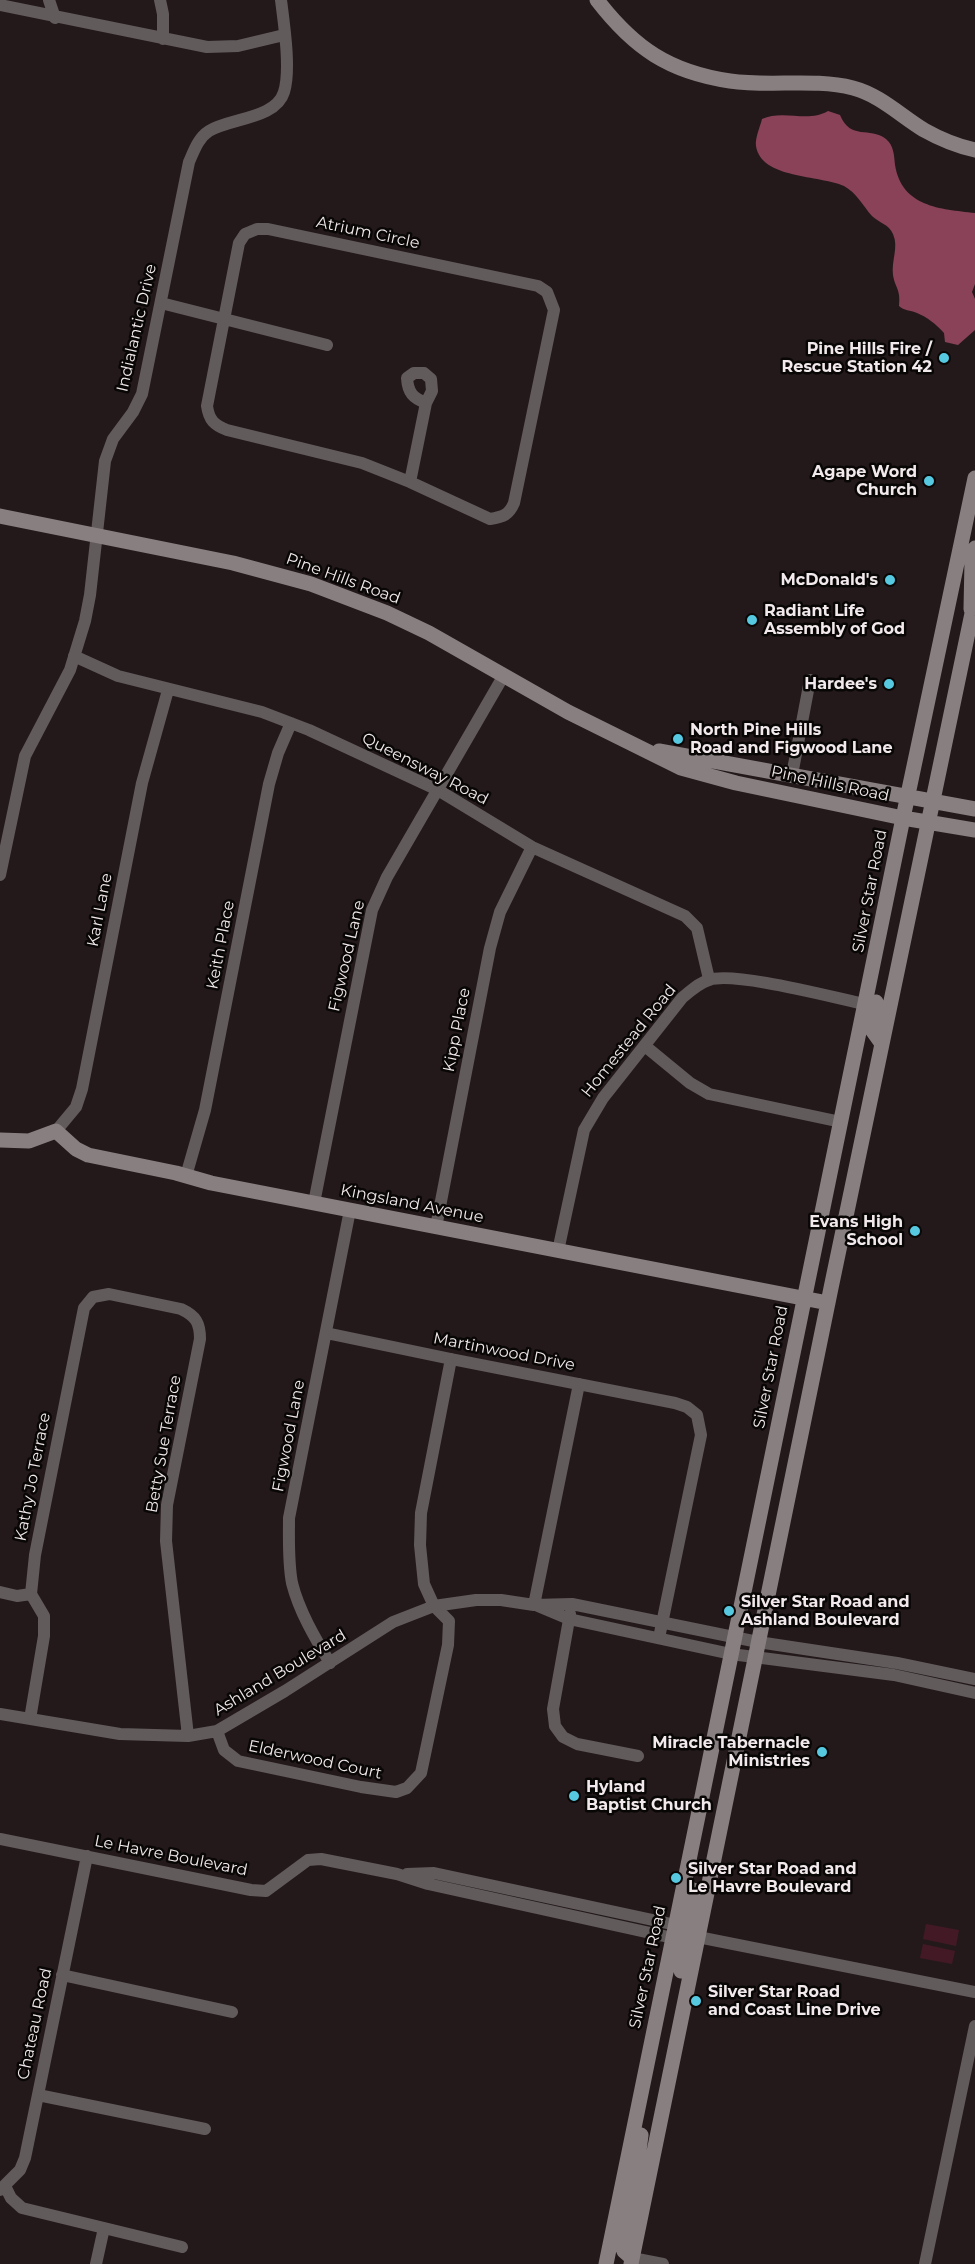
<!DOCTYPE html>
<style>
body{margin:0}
canvas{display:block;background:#23191b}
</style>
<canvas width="975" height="2264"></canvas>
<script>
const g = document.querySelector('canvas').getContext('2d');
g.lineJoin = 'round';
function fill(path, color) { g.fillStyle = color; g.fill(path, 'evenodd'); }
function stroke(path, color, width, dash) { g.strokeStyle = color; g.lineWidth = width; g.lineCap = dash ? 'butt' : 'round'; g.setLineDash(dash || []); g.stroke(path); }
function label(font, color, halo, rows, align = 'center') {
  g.font = font + ' Montserrat,sans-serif'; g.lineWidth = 5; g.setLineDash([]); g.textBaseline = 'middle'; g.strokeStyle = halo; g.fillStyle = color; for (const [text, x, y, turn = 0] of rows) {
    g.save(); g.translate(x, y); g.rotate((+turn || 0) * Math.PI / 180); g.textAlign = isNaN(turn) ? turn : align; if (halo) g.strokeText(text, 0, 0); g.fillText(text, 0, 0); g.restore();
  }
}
fill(new Path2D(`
 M926,1924L959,1930L956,1946L923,1939Z
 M923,1944L955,1951L952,1964L920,1958Z`), '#431926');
fill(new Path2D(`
 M828,111L840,115C851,141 869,126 886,139C894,146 894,155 895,165C902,207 940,209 975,213V284L972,292L975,299V330L958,345L945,342L944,333C936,324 927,317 917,313C910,310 904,311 899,306C901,289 895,288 893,275C891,261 899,247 893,234C889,224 879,223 872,216C863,206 857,193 844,186C820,175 761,179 756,146C755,138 760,127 762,119C783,109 808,123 828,111Z`), '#8a4258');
stroke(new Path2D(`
 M49,0L55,18
 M160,0L163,14V39
 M0,5L207,47L238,46L284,35
 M257,229H268L538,286L547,292L554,310L514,503C509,515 503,517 490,519L410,482L362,463L227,430C214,425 209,420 207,406L239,243L245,234Z
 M161,303L327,345
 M410,482L426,403L432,391L431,379L424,373H414L407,378C408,393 413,398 426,403
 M74,656L118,676L262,712L309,730L438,790L532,847L685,916L697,928L709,979
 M792,775L810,680
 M0,875L25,756L70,670L85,621L90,595L105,461L113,439L133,412L142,394L189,162C194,151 198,138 209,131C230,118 276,119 284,92C291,70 284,24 281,0
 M645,1046L690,1083L709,1094L841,1122
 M56,1131L76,1107L82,1089L142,783L168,690
 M186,1176L205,1110L269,784L278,753L291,723
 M314,1203L372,910L387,877L504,675
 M436,1227L490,948L500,912L532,847
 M558,1251L584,1130L603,1098L682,998C690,991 699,983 709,980C734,971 835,998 865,1004
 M326,1333L451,1359L675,1403L687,1407L697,1415L701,1435L659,1638
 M0,1592L17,1596L31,1594
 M534,1605L579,1384
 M538,1606L569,1619L731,1654L894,1675L975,1693
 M570,1614L553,1709L555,1726L563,1737L577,1744L638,1756
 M330,1663C315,1638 299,1611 292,1583C288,1562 289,1540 289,1518L350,1210
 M0,1714L120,1734L188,1736L217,1731L285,1691L393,1622L434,1606L476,1600H501L534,1605L572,1604L758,1642L897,1663L975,1679
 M30,1719L44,1636V1616L31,1594L35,1555L84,1308L93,1297L109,1294L181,1309C196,1316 200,1323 200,1339L167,1505L166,1541L188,1736
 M217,1731L224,1750L238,1761L361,1787L396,1792L407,1788L421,1773L448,1645L449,1621L434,1606L424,1584L420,1545L421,1513L451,1359
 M0,1839L251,1890L266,1891L308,1860L321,1859L397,1874L428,1884L673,1938
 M407,1874L434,1873L676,1925
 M698,1937L975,1992
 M62,1975L232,2012
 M38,2095L205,2129
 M5,2186L11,2198L22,2208L182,2247
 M0,2190L20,2170L25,2158L87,1856
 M632,2258L663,2264
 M96,2264L104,2228
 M925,2264L975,2026`), '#615b5c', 12);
stroke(new Path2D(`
 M597,0C634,48 669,72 730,81C771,87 813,78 853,88C880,95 901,116 924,130C940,139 957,146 975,150
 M0,516L233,563L311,584L387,613L429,633L568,712L681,768L736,783L903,818L975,830
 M971,609L972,561L975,548
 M659,751L975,809
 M876,1002L872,1030L882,1044
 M0,1140L29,1141L56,1131L76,1149L88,1155L176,1173L211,1183L828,1303
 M693,1890C690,1908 685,1923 698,1937
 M676,1925L685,1945L681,1971
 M632,2258L624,2251L621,2243L638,2159L641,2135
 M606,2264L903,818L975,478
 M631,2264L831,1288L975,599`), '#887f81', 15);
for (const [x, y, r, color] of [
 [944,358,6,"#56c9e0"],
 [929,481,6,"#56c9e0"],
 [890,580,6,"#56c9e0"],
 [752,620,6,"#56c9e0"],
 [889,684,6,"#56c9e0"],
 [678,739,6,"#56c9e0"],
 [915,1231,6,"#56c9e0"],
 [729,1611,6,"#56c9e0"],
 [822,1752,6,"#56c9e0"],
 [574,1796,6,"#56c9e0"],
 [676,1878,6,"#56c9e0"],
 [696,2001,6,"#56c9e0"]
]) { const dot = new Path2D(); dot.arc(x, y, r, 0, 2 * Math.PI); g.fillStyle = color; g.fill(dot); stroke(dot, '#090606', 2); }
label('16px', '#f1e9eb', '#090606', [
 ["Atrium Circle",368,233,12],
 ["Indialantic Drive",137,328,-77],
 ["Pine Hills Road",343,579,20],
 ["Queensway Road",425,769,27],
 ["Pine Hills Road",830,784,12],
 ["Silver Star Road",870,891,-79],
 ["Karl Lane",100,910,-79],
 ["Keith Place",221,945,-79],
 ["Figwood Lane",347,956,-77],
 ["Kipp Place",457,1030,-79],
 ["Homestead Road",629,1041,-51],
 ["Kingsland Avenue",412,1204,11],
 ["Martinwood Drive",504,1352,11],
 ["Silver Star Road",771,1367,-79],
 ["Figwood Lane",289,1436,-79],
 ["Betty Sue Terrace",164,1444,-80],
 ["Kathy Jo Terrace",33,1477,-79],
 ["Ashland Boulevard",280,1673,-31],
 ["Elderwood Court",315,1760,12],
 ["Le Havre Boulevard",171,1856,11],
 ["Silver Star Road",648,1967,-78],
 ["Chateau Road",35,2024,-78]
]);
label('bold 16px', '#f1e9eb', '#090606', [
 ["Pine Hills Fire /",932,349],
 ["Rescue Station 42",932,367],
 ["Agape Word",917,472],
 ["Church",917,490],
 ["McDonald's",878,580],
 ["Radiant Life",764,611,"left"],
 ["Assembly of God",764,629,"left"],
 ["Hardee's",877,684],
 ["North Pine Hills",690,730,"left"],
 ["Road and Figwood Lane",690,748,"left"],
 ["Evans High",903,1222],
 ["School",903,1240],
 ["Silver Star Road and",741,1602,"left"],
 ["Ashland Boulevard",741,1620,"left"],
 ["Miracle Tabernacle",810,1743],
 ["Ministries",810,1761],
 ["Hyland",586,1787,"left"],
 ["Baptist Church",586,1805,"left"],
 ["Silver Star Road and",688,1869,"left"],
 ["Le Havre Boulevard",688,1887,"left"],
 ["Silver Star Road",708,1992,"left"],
 ["and Coast Line Drive",708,2010,"left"]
], 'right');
</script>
